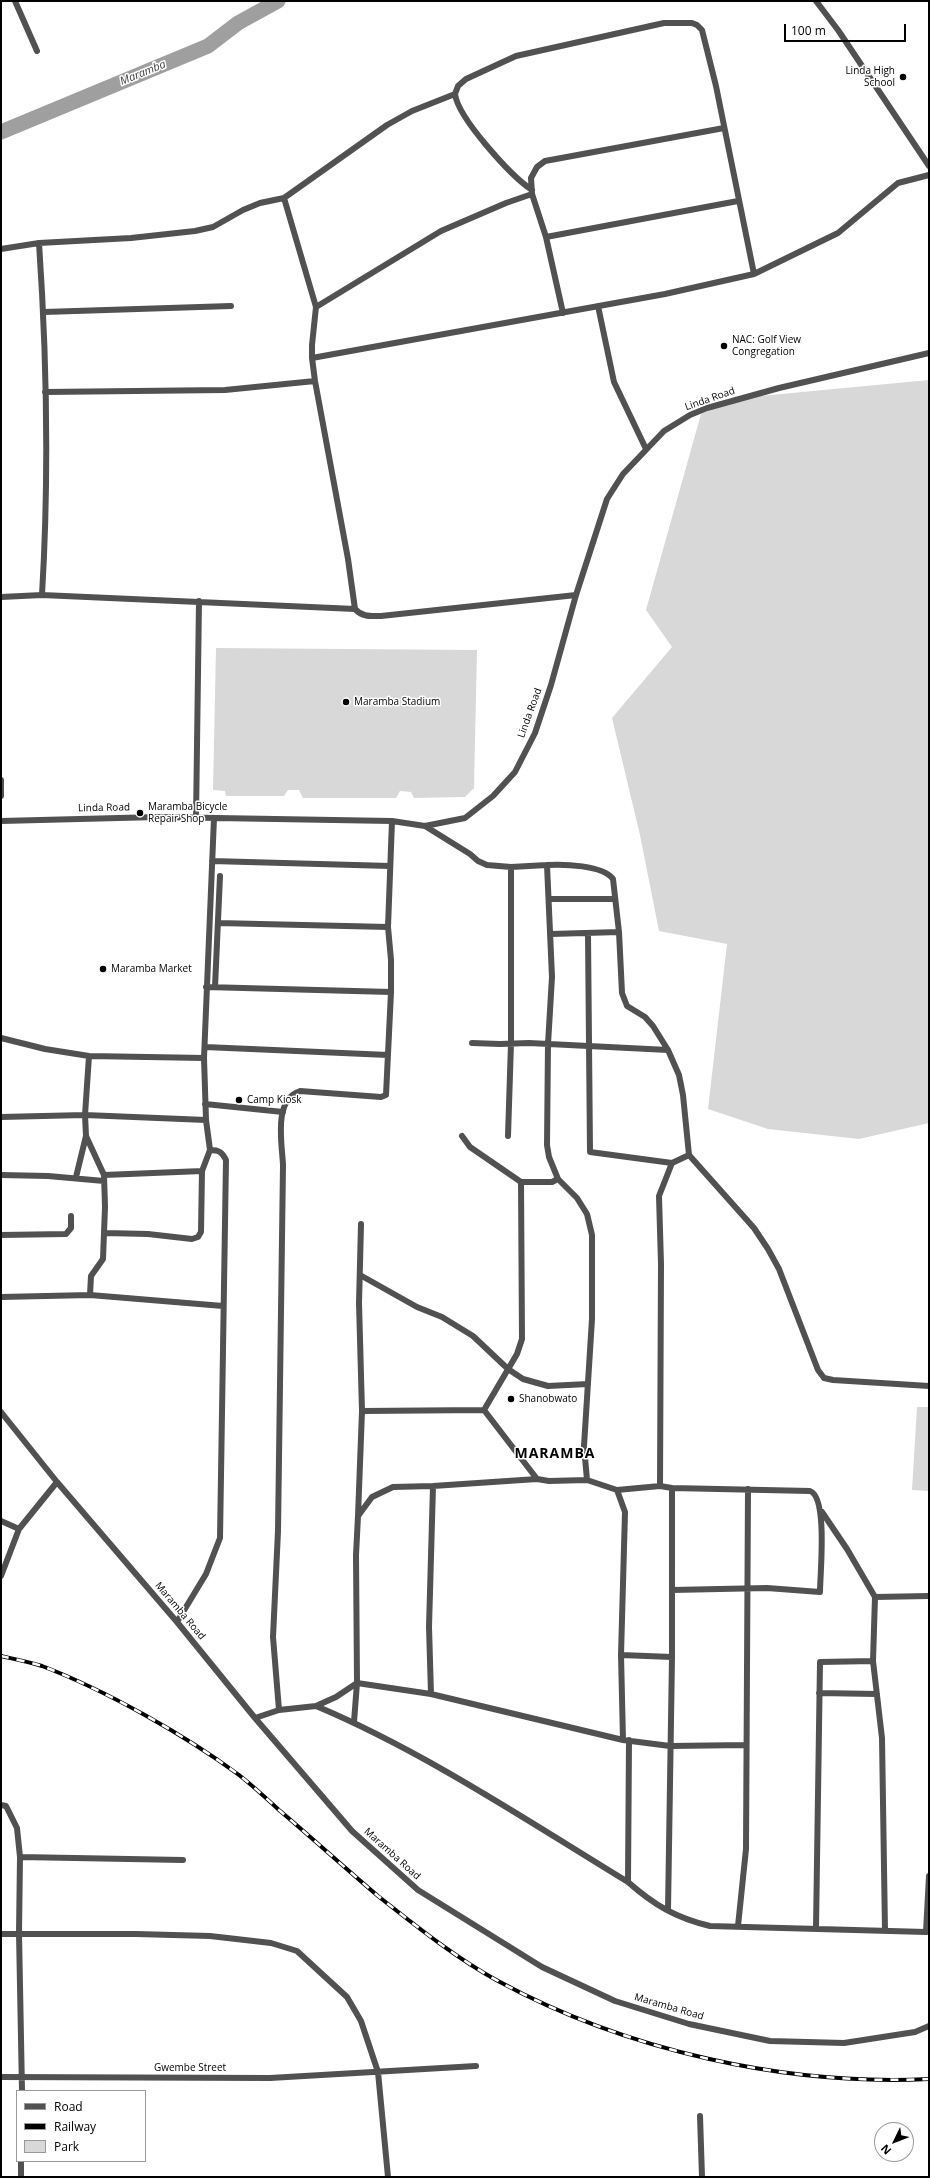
<!DOCTYPE html>
<style>
body{margin:0}
#map{position:relative;width:930px;height:2178px;overflow:hidden;background:#fff;font-family:"Open Sans",sans-serif}
canvas{display:block}
.frame{position:absolute;inset:0;border:2px solid #000;pointer-events:none}
.legend{position:absolute;left:16px;top:2090px;width:130px;height:72px;box-sizing:border-box;background:#fff;border:1px solid #999;margin:0;padding:5px 7px;list-style:none;font-size:12px;color:#000}
.legend li{display:flex;align-items:center;gap:8px;height:20px}
.legend b{width:20px;border:1px solid #999}
.north{position:absolute;left:874px;top:2122px;width:40px;height:40px;box-sizing:border-box;background:#fff;border:1px solid #999;border-radius:50%;rotate:227deg;font-size:11px;font-weight:700;line-height:16px;text-align:center;color:#000}
.north::after{content:'';display:block;margin:auto;width:14px;height:18px;background:#000;clip-path:polygon(50% 0,100% 100%,50% 72%,0 100%)}
.scale{position:absolute;left:784px;top:24px;width:122px;height:18px;box-sizing:border-box;border:2px solid #000;border-top:0;padding-left:5px;font-size:12px;line-height:14px;white-space:nowrap;color:#000;-webkit-text-stroke:3px #fff;paint-order:stroke}
</style>
<div id="map">
<canvas width="930" height="2178"></canvas>
<div class="frame"></div>
<ul class="legend">
<li><b style="height:5px;background:#515151"></b>Road</li>
<li><b style="height:5px;background:#000"></b>Railway</li>
<li><b style="height:11px;background:#d8d8d8"></b>Park</li>
</ul>
<div class="north">N</div>
<div class="scale">100 m</div>
</div>
<script>
const g = document.querySelector('canvas').getContext('2d');
g.lineJoin = 'round';
function fill(path, color) { g.fillStyle = color; g.fill(path, 'evenodd'); }
function stroke(path, color, width, dash) { g.strokeStyle = color; g.lineWidth = width; g.lineCap = dash ? 'butt' : 'round'; g.setLineDash(dash || []); g.stroke(path); }
function label(font, color, halo, rows, align = 'center') {
  g.font = font + ' "Open Sans",sans-serif'; g.lineWidth = 3; g.setLineDash([]); g.textBaseline = 'middle'; g.strokeStyle = halo; g.fillStyle = color; for (const [text, x, y, turn = 0] of rows) {
    g.save(); g.translate(x, y); g.rotate((+turn || 0) * Math.PI / 180); g.textAlign = isNaN(turn) ? turn : align; if (halo) g.strokeText(text, 0, 0); g.fillText(text, 0, 0); g.restore();
  }
}
fill(new Path2D(`
 M929,380V1123L859,1139L768,1129L708,1109L727,944L659,931L640,835L612,718L672,647L646,610L701,414L739,398Z
 M216,648L477,650L474,788L465,797L414,798L411,792L400,791L396,798H303L299,790H288L284,796H226L225,791L213,790Z
 M917,1407H929V1491L912,1490Z`), '#d8d8d8');
stroke(new Path2D(`
 M1,132L208,46L238,23L278,1`), '#9f9f9f', 15);
stroke(new Path2D(`
 M15,1L37,51
 M816,1L838,30L929,166
 M455,94C458,118 511,176 532,190
 M284,198L316,307L312,345V358
 M546,237L738,201
 M39,243C47,360 49,478 42,595
 M1,249L39,243L131,238L195,231L213,227L243,210L260,203L284,198L387,125L412,111L455,94L458,86L466,79L516,56L664,23H692L697,25L702,30L716,86L754,274L665,294L312,358L315,381L348,559L355,609C362,617 370,616 381,616L576,595
 M754,274L838,233L898,183L929,175
 M598,306L614,382L646,449
 M316,307L441,231L506,203L532,194
 M44,312L231,306
 M563,313L546,237L532,194L531,178L537,167L545,161L724,128
 M45,392L225,390L315,381
 M1,597L42,595L355,609
 M1,780V796
 M196,818L199,601
 M1,821L158,817L392,821L425,826L465,818L493,796L515,772L535,733L551,685L576,595L607,499L623,474L664,431L690,415L707,408L779,388L929,353
 M425,826L470,854L478,861L487,865L511,867L547,865L552,977L548,1044L547,1145L549,1157L558,1179L552,1182H521L470,1147L462,1136
 M212,861L390,866
 M547,865C563,864 603,865 613,879L619,932L622,993L627,1006L645,1017L653,1026L668,1050L679,1075L683,1095L689,1155L754,1228L768,1249L779,1269L818,1370L824,1378L833,1380L929,1386
 M549,899H615
 M218,923L388,927
 M551,934L619,932
 M588,934L590,1152L672,1163L689,1155
 M206,987L391,992
 M215,987L220,876
 M1,1038L45,1049L89,1056L204,1058
 M472,1043L500,1044L529,1043L668,1050
 M205,1047L388,1055
 M205,1104L283,1112
 M1,1117L85,1115L206,1120
 M86,1136L104,1175L105,1207L103,1259L91,1276L90,1295
 M508,1136L511,1043V867
 M210,1150L206,1120L204,1058L214,818
 M1,1175L48,1176L104,1181
 M104,1175L202,1171
 M76,1177L86,1136L85,1115L89,1056
 M558,1179L577,1198L587,1214L592,1235V1319L584,1446L587,1480
 M105,1233L148,1234L192,1239L198,1237L201,1232L202,1171L210,1150C219,1150 222,1152 226,1160L220,1538L206,1574L177,1622
 M1,1235L66,1234L71,1228V1216
 M360,1275L417,1307L442,1317L473,1336L508,1369L523,1379L548,1386L588,1384
 M1,1297L90,1295L223,1306
 M484,1410L537,1479
 M362,1411L484,1410L517,1354L522,1339L521,1182
 M1,1412L57,1482L177,1622L255,1718L352,1831L418,1890L542,1967L615,2001L689,2024L770,2041L844,2043L915,2032L929,2026
 M617,1490L660,1486
 M822,1512L847,1549L875,1597
 M358,1516L362,1411L359,1303L361,1224
 M1,1521L19,1529
 M1,1576L19,1529L57,1482
 M672,1590L767,1588L820,1592C820,1574 828,1497 810,1491L672,1488
 M621,1655L672,1657
 M819,1693L877,1694
 M431,1694L429,1627L433,1486
 M316,1706C423,1751 528,1821 628,1882C654,1905 676,1918 710,1926L926,1932L929,1876
 M279,1710L273,1637L278,1531L283,1165C282,1143 273,1100 300,1091L381,1097L386,1095L391,992V960L388,927L392,821
 M255,1718L279,1710L316,1706L336,1697L357,1683L431,1694L623,1740L670,1746L746,1745
 M354,1722L357,1683L356,1555L358,1516L372,1497L393,1487L433,1486L537,1479L549,1481L587,1480L617,1490L625,1512L621,1655L623,1740
 M1,1805L6,1806L17,1828L20,1857L19,1933L22,2091
 M20,1857L183,1860
 M628,1882L629,1740
 M668,1910L672,1657V1488L660,1486L661,1264L659,1196L672,1163
 M738,1926L746,1849L748,1489
 M816,1928L820,1662L873,1661
 M885,1931L882,1738L873,1661L875,1597L929,1596
 M1,1934H136L210,1936L271,1943L297,1951L347,1997L361,2021L378,2072L388,2177
 M1,2077L270,2078L476,2066
 M700,2116L702,2177
 M21,2177V2161`), '#515151', 6);
const rail = new Path2D(`
 M1,1656C14,1659 29,1662 42,1666C105,1690 185,1735 239,1775C253,1786 266,1798 279,1810C312,1838 345,1868 378,1896C416,1926 456,1958 498,1981C625,2050 785,2086 929,2079`);
stroke(rail, '#000', 4);
stroke(rail, '#fff', 2.5, [8]);
for (const [x, y, r, color] of [
 [903,77,4,"#000"],
 [724,346,4,"#000"],
 [346,702,4,"#000"],
 [140,813,4,"#000"],
 [103,969,4,"#000"],
 [239,1100,4,"#000"],
 [511,1399,4,"#000"]
]) { const dot = new Path2D(); dot.arc(x, y, r, 0, 2 * Math.PI); g.fillStyle = color; g.fill(dot); stroke(dot, '#fff', 1.5); }
label('10px', '#000', '#fff', [
 ["Linda High",895,71,"right"],
 ["School",895,83,"right"],
 ["NAC: Golf View",732,340],
 ["Congregation",732,352],
 ["Maramba Stadium",354,702],
 ["Maramba Bicycle",148,807],
 ["Repair Shop",148,819],
 ["Maramba Market",111,969],
 ["Camp Kiosk",247,1100],
 ["Shanobwato",519,1399]
], 'left');
label('10px', '#000', '#fff', [
 ["Linda Road",710,399,-19],
 ["Linda Road",530,713,-70],
 ["Linda Road",104,808,-1],
 ["Maramba Road",180,1611,50],
 ["Maramba Road",392,1854,42],
 ["Maramba Road",669,2007,16],
 ["Gwembe Street",190,2068]
]);
label('italic 11px', '#404040', '#fff', [
 ["Maramba",143,73,-22]
]);
g.letterSpacing = '1px';
label('bold 14px', '#000', '#fff', [
 ["MARAMBA",555,1454]
]);
g.letterSpacing = '0px';
</script>
